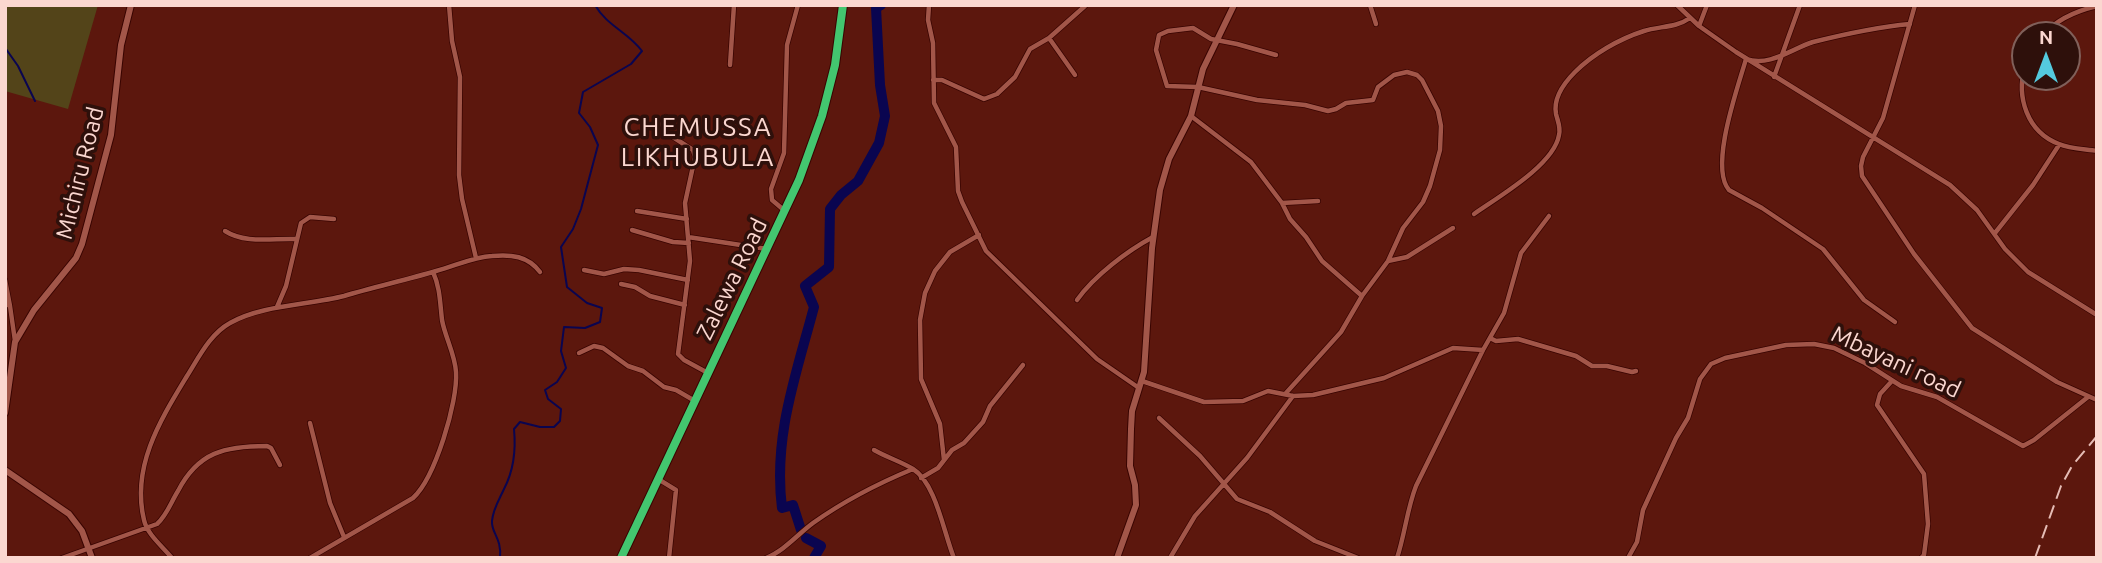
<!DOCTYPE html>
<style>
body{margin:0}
#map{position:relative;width:2102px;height:563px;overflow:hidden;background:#5c170d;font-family:Ubuntu,sans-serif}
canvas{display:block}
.frame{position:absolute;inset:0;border:7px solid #fbd7d0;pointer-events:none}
.north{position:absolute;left:2011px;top:21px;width:70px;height:70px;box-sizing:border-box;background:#2e100b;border:2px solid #80605a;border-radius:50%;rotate:0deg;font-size:19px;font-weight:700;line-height:28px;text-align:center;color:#fbd7d0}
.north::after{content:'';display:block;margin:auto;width:24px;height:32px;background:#54cade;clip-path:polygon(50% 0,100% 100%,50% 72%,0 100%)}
</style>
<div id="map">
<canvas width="2102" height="563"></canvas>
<div class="frame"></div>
<div class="north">N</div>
</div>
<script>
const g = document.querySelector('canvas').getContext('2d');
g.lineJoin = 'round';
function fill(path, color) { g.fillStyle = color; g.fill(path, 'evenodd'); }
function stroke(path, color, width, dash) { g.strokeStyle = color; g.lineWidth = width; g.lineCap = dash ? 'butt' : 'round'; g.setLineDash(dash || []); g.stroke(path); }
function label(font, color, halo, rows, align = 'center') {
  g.font = font + ' Ubuntu,sans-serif'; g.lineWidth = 7; g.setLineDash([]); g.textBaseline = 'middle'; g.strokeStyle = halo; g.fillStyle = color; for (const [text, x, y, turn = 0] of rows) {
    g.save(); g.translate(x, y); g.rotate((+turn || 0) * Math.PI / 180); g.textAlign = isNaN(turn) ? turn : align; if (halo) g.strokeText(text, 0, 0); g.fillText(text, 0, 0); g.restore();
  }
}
fill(new Path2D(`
 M5,5H98L68,109L5,91Z`), '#534419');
stroke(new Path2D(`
 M5,38L6,49L18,66L35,101
 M500,558C502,538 491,533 492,521C493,509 499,500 504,489C514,470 516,450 514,429L520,422L540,427H554L560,421L561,409L548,399L545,390L557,382L566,368L561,351L564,327L585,328L600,322L602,308L587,303L567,287L561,247L573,229L581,209L598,145L590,127L579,113L583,92L631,64L642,51C628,32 607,26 595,5`), '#0a0550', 2);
stroke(new Path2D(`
 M801,530L793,505L782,508C773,437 796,375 814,307L805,286L829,267L830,209L841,195L858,181L879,143L885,116L880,85L876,8L881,5
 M806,538L821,546L814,558`), '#0a0550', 10);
const street = new Path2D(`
 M449,5L452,41L460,77L459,175L462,199L476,258
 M929,5L928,20L933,43L934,103L956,147L958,191L962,202L986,251L1097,359L1139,388
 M1370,5L1376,24
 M1677,5L1699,26L1736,52L1950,185L1977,210L2005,249L2028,272L2097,315
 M1915,5L1883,118L1863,157L1861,166L1862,176L1914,254L1972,328L2057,382L2097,400
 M1699,26L1707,5
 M2043,35C2057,19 2076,11 2097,6
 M1049,38L1075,75
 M1276,55L1237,44L1211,39L1193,28L1168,31L1159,35L1156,50L1167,86L1198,87L1257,100L1305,105L1328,111L1336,109L1346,103L1373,100L1378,87L1394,75L1407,72L1417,75L1422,80L1438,111L1441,126L1440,150L1430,186L1423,202L1403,228L1388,261L1362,296L1341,332L1286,393
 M730,65L734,5
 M2025,66C2016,97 2027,132 2059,144C2070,149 2085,149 2097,151
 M1774,77L1800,5
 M933,80H942L984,99L997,94L1015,77L1030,49L1049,38L1085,6
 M1191,116L1251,162L1282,203L1290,219L1306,237L1322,261L1362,296
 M666,117L662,124L665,132L693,150L695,157L685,203L690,261L678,354L684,360L708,373
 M1282,203L1318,201
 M637,211L687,219
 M785,211L772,200L771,189L784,153L787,45L798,5
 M1474,214C1498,197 1554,165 1559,135C1561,128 1558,122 1556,114C1553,98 1564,83 1575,72C1593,54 1619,39 1644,31C1659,26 1676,28 1690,18
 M632,230L673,242L689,243
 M225,231C245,244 273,238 296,239
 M1995,233L2033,185L2059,145
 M688,237L767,249
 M1388,261L1407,257L1453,228
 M584,270L604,274L624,269L639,270L688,280
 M5,280L10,306
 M621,284L635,287L650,296L685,305
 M1077,300C1094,276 1127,251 1153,237
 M5,303L10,306L15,341
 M277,307L286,286L301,223L310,217L334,219
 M1895,322L1864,300L1823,249L1762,208L1729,190C1709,167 1738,87 1746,59C1770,67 1791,49 1813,42C1845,34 1878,27 1910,24
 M1490,338L1496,341L1518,339L1576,356L1592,366H1607L1632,372L1636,371
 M579,353L594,346L603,348L628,366L643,371L664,387L676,390L695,401
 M1142,381L1204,402L1243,401L1268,391L1293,396L1313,395L1384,378L1453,348L1483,350
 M1891,382L1880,394L1877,405L1924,474L1928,524L1924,555L1921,558
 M1159,418L1200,456L1237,499L1270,512L1315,541L1358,558
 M310,423L330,503L344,537
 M874,450C886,457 902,462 913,469C936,483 944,534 954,558
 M944,460L940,424L921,379L920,320L925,293L935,271L950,252L979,235
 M921,478L938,468L952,450L964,443L983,422L990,406L1023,365
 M658,479L676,490L669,558
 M62,558L157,524C167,515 171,502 178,491C198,452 225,446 267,446L271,448L280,465
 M172,558C162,546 147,534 144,520C131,466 161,419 187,376C199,357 210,334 230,323C261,305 309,305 344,296C374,287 406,280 436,271C455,266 473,257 492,256C511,254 528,256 540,272
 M310,558L413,498C435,478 458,402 456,372C455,354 445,337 442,320C440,303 440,287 433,272
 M766,558C784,551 798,534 813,523C844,501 879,483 913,469
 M1170,558L1195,516L1247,458L1293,396
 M1397,558C1405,534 1407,509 1416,486L1483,350L1504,313L1521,253L1549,216
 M1628,558L1637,542L1643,510L1676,438L1688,418L1700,379L1711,364L1725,358L1786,345L1814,344L1834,348L1865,363L1901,386L1937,397L2023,446L2034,440L2088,397`);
const secondary = new Path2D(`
 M5,413L15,342L34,310L76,258L82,244L111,135L121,45L131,5
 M5,470L69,514L82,531L92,558
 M1117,558L1136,505L1135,485L1130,466L1131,429L1132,411L1144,372L1152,248L1160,190L1169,159L1191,116L1203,69L1234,5`);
const highway = new Path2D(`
 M621,558L799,180L822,116L835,65L843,5`);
stroke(street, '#380401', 6);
stroke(secondary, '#380401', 8);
stroke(highway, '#380401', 10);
stroke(street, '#a25649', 4.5);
stroke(secondary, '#a25649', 6);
stroke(highway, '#43c66f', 8);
stroke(new Path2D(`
 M2035,558L2061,486L2072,466L2097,436`), '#e5bcb5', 2, [14, 7]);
label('23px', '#fbd7d0', '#2e100b', [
 ["Michiru Road",80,173,-76],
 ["Zalewa Road",732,279,-64],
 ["Mbayani road",1896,362,25]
]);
g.letterSpacing = '2px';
label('26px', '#fbd7d0', '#2e100b', [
 ["CHEMUSSA",698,127],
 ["LIKHUBULA",698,157]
]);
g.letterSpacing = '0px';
</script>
